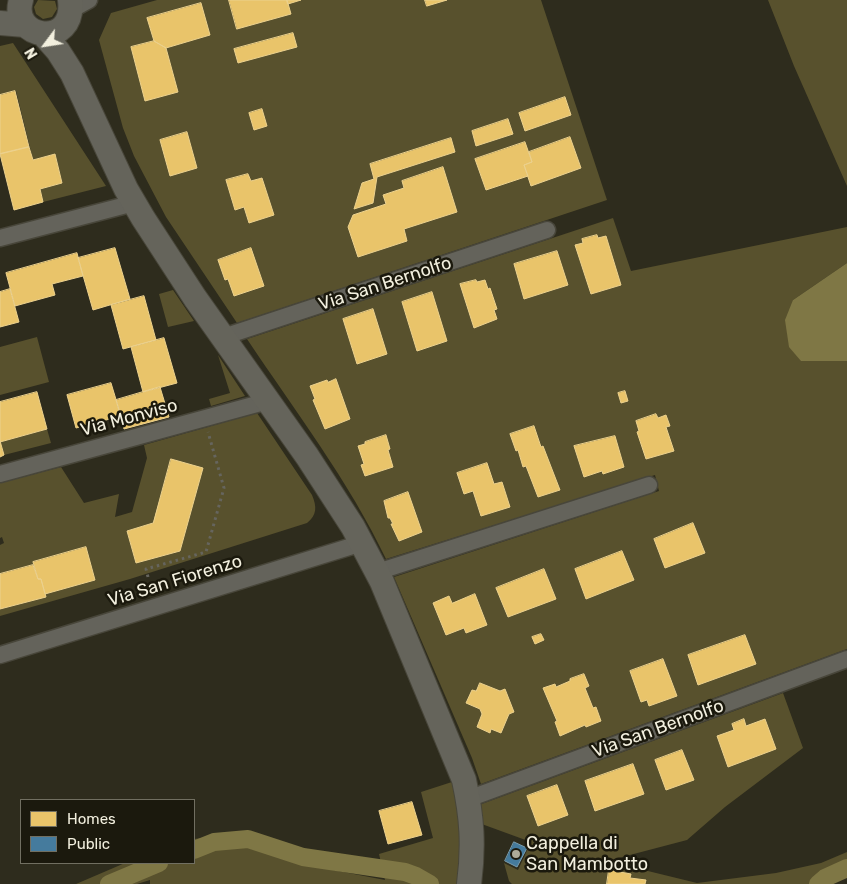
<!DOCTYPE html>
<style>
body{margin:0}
#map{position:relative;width:847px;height:884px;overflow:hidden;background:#2e2c1d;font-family:Rubik,sans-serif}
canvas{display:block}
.legend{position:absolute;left:20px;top:799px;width:175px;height:65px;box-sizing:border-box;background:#1b190d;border:1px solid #716f61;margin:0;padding:6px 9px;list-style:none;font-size:15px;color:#f2efde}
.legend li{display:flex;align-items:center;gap:10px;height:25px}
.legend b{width:25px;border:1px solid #716f61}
.north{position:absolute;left:20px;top:20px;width:50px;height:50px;-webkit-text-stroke:4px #1b190d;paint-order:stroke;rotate:239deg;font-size:14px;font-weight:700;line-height:20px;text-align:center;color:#f2efde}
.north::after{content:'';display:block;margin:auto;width:18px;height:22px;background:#f2efde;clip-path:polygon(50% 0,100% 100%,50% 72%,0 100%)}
</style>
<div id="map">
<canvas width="847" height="884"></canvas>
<ul class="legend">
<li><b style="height:14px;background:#e9c46a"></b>Homes</li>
<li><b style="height:14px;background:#457b9d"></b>Public</li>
</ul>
<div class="north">N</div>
</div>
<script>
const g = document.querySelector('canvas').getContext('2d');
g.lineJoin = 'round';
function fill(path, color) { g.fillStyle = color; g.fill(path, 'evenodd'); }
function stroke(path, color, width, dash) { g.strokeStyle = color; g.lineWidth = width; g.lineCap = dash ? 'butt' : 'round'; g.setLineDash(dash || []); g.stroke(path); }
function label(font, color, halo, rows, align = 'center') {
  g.font = font + ' Rubik,sans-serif'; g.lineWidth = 5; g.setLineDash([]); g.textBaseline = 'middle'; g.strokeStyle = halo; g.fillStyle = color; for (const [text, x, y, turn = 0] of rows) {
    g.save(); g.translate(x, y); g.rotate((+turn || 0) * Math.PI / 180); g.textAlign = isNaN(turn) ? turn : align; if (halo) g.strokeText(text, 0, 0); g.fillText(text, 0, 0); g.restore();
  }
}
fill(new Path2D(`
 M38,0L55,1L57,9L52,17L43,19L36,14L34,7Z
 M157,0H541L607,200L237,323L166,217L134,156L123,128L99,40L111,13Z
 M768,0H847V186L794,66Z
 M13,43L106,186L43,202L40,189L62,183L55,154L33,160L16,91L0,95V46Z
 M613,218L631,271L847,227V263L793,300L801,361H847V649L481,784L472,758L394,577L659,491L655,475L386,559C349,481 295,411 247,339Z
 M173,290L194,321L168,327L159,294Z
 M37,337L49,382L0,395V347Z
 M218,355L245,396L211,406L209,399L230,393Z
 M257,413L312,495C317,507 317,515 307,523L130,579L0,616V545L4,543L2,537L0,538V483L61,467L84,503L119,494L115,517L132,512L147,458L144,445ZM153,523L136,563L127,531Z
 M47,429L51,443L4,455L0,442Z
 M783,693L803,748L725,807L687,840L607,861L697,883L776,873L821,863L847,852V877L830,882L829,884H645V880L630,878V874L610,870L607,884H512L509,881L504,863L518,870L531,842L479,823L476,806Z
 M455,781L461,806V884H150V880L137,884H76L125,863H194V839L211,837L240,844L307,865L385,880L379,854L433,838L421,792Z`), '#58512d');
fill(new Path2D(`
 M847,263V361H801L789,347L785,320L793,300Z`), '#7f7745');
const homes = new Path2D(`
 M229,0H287L291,14L237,29Z
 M287,0H301L288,4Z
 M425,0H447L427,6Z
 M201,3L210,35L166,48L154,41L147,18Z
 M293,33L297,47L238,63L234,49Z
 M154,41L166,48L178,92L145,101L131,47Z
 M15,91L29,147L0,154V95Z
 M565,97L571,115L525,131L519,113Z
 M262,109L267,126L254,130L249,113Z
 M508,119L513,134L476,146L472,131Z
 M187,132L197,168L170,176L160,140Z
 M570,137L581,168L531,186L524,165L532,162L529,152Z
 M451,138L455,152L377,177L373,203L354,209L362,183L374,179L370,164Z
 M525,142L532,162L524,165L528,176L486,190L475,159Z
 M29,147L33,160L55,154L62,183L40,189L43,202L14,210L0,154Z
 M443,167L457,212L404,229L407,241L358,257L348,227L353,215L386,204L383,195L404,188L402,181Z
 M248,174L251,181L262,178L274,215L249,223L244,207L235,210L226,180Z
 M597,235L598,238L606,236L621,285L591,294L575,245L583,243L582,239Z
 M115,248L130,299L93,310L78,258Z
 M251,248L264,286L234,296L228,279L225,280L218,260Z
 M557,251L568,285L524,299L514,264Z
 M77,253L83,276L52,284L55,295L15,306L6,273Z
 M476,280L477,282L485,280L488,289L490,288L497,309L494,310L497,319L474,328L460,284Z
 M10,289L19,322L0,327V292Z
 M432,292L447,341L417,351L402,302Z
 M144,296L156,340L123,349L111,305Z
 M373,309L387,354L357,364L343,319Z
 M164,338L177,383L143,392L131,347Z
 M336,379L350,419L325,429L313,400L315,399L310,386L327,380L328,382Z
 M111,383L121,416L76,428L67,395Z
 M160,387L169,417L124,429L116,400Z
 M625,391L628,401L621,403L618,393Z
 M37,392L47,429L0,442V402Z
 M656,414L658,418L666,415L670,426L666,427L674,451L646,459L637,432L639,431L636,421Z
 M534,426L541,447L543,446L560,490L538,497L526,466L523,467L518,450L516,451L510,434Z
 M386,435L390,449L388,450L393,467L365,476L361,465L364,464L358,446L365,444V442Z
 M615,436L624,467L603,474L602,471L584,477L574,446Z
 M0,441L4,455L0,457Z
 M171,459L203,468L180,551L136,563L127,531L153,523Z
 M487,463L494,484L502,482L510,507L481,516L473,491L464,494L457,473Z
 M408,492L422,532L399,541L391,524H393L390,518H388L384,501Z
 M693,523L705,553L665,568L654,539Z
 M86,547L95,580L45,594L41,579H38L33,562Z
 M622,551L634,580L586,599L575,569Z
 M33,565L38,579H41L46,597L0,609V574Z
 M544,569L556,599L508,617L496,588Z
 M475,594L487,625L466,633L464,628L446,635L433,603L449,596L452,603Z
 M541,634L544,640L535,644L532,637Z
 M745,635L756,664L698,685L688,655Z
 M663,659L677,696L649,706L647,700L641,702L630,671Z
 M584,674L589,686L585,688L593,708L596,707L601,721L586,727L585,725L560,736L555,722L557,721L543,688L555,684L556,687L570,681V679Z
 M480,683L500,691L505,689L514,712L509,714L501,733L491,729L490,733L477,727L482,714L480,709L466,703L472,690L476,691Z
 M744,719L746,726L765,719L776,749L728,767L717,736L734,730L732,724Z
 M682,750L694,780L666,790L655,760Z
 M633,764L644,794L595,811L585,781Z
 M557,785L568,815L538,826L527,796Z
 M412,802L422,835L388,844L379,811Z
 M609,870L631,874L630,878L646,880L645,884H607Z`);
fill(homes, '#e9c46a');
stroke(homes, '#ecd18d', 1);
const public = new Path2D(`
 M514,842L527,848L517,867L505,861Z`);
fill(public, '#457b9d');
stroke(public, '#799eb0', 1);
stroke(new Path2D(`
 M194,850L214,842L248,839L303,857L405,872L416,876L430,884
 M109,884L159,863
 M818,884L825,878L847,868`), '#7f7745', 18);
const street = new Path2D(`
 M71,10L89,0
 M0,238L134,203
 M223,337L547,230
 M0,474L268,401
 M377,572L649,485
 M0,655L362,543
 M468,799L847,659`);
const secondary = new Path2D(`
 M21,0C9,39 76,50 70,0
 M0,23L25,25
 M43,34L58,51L72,73L126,189L143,218L195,298L307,456L353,527L382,582L464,780C472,817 474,846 469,884`);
stroke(street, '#48463a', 19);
stroke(secondary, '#48463a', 26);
stroke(new Path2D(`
 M148,577L146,569L206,552L224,488L208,432`), '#66655e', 3, [2.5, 4]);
stroke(street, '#64635b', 16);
stroke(secondary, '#65645b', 24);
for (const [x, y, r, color] of [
 [516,854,5,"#adab9a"]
]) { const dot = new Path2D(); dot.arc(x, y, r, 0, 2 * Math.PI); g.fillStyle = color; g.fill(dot); stroke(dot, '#1b190d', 2); }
label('18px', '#f2efde', '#1b190d', [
 ["Via San Bernolfo",385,284,-18],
 ["Via Monviso",129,418,-15],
 ["Via San Fiorenzo",175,581,-17],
 ["Via San Bernolfo",658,729,-20]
]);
label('18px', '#f2efde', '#1b190d', [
 ["Cappella di",526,844],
 ["San Mambotto",526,865]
], 'left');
</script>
